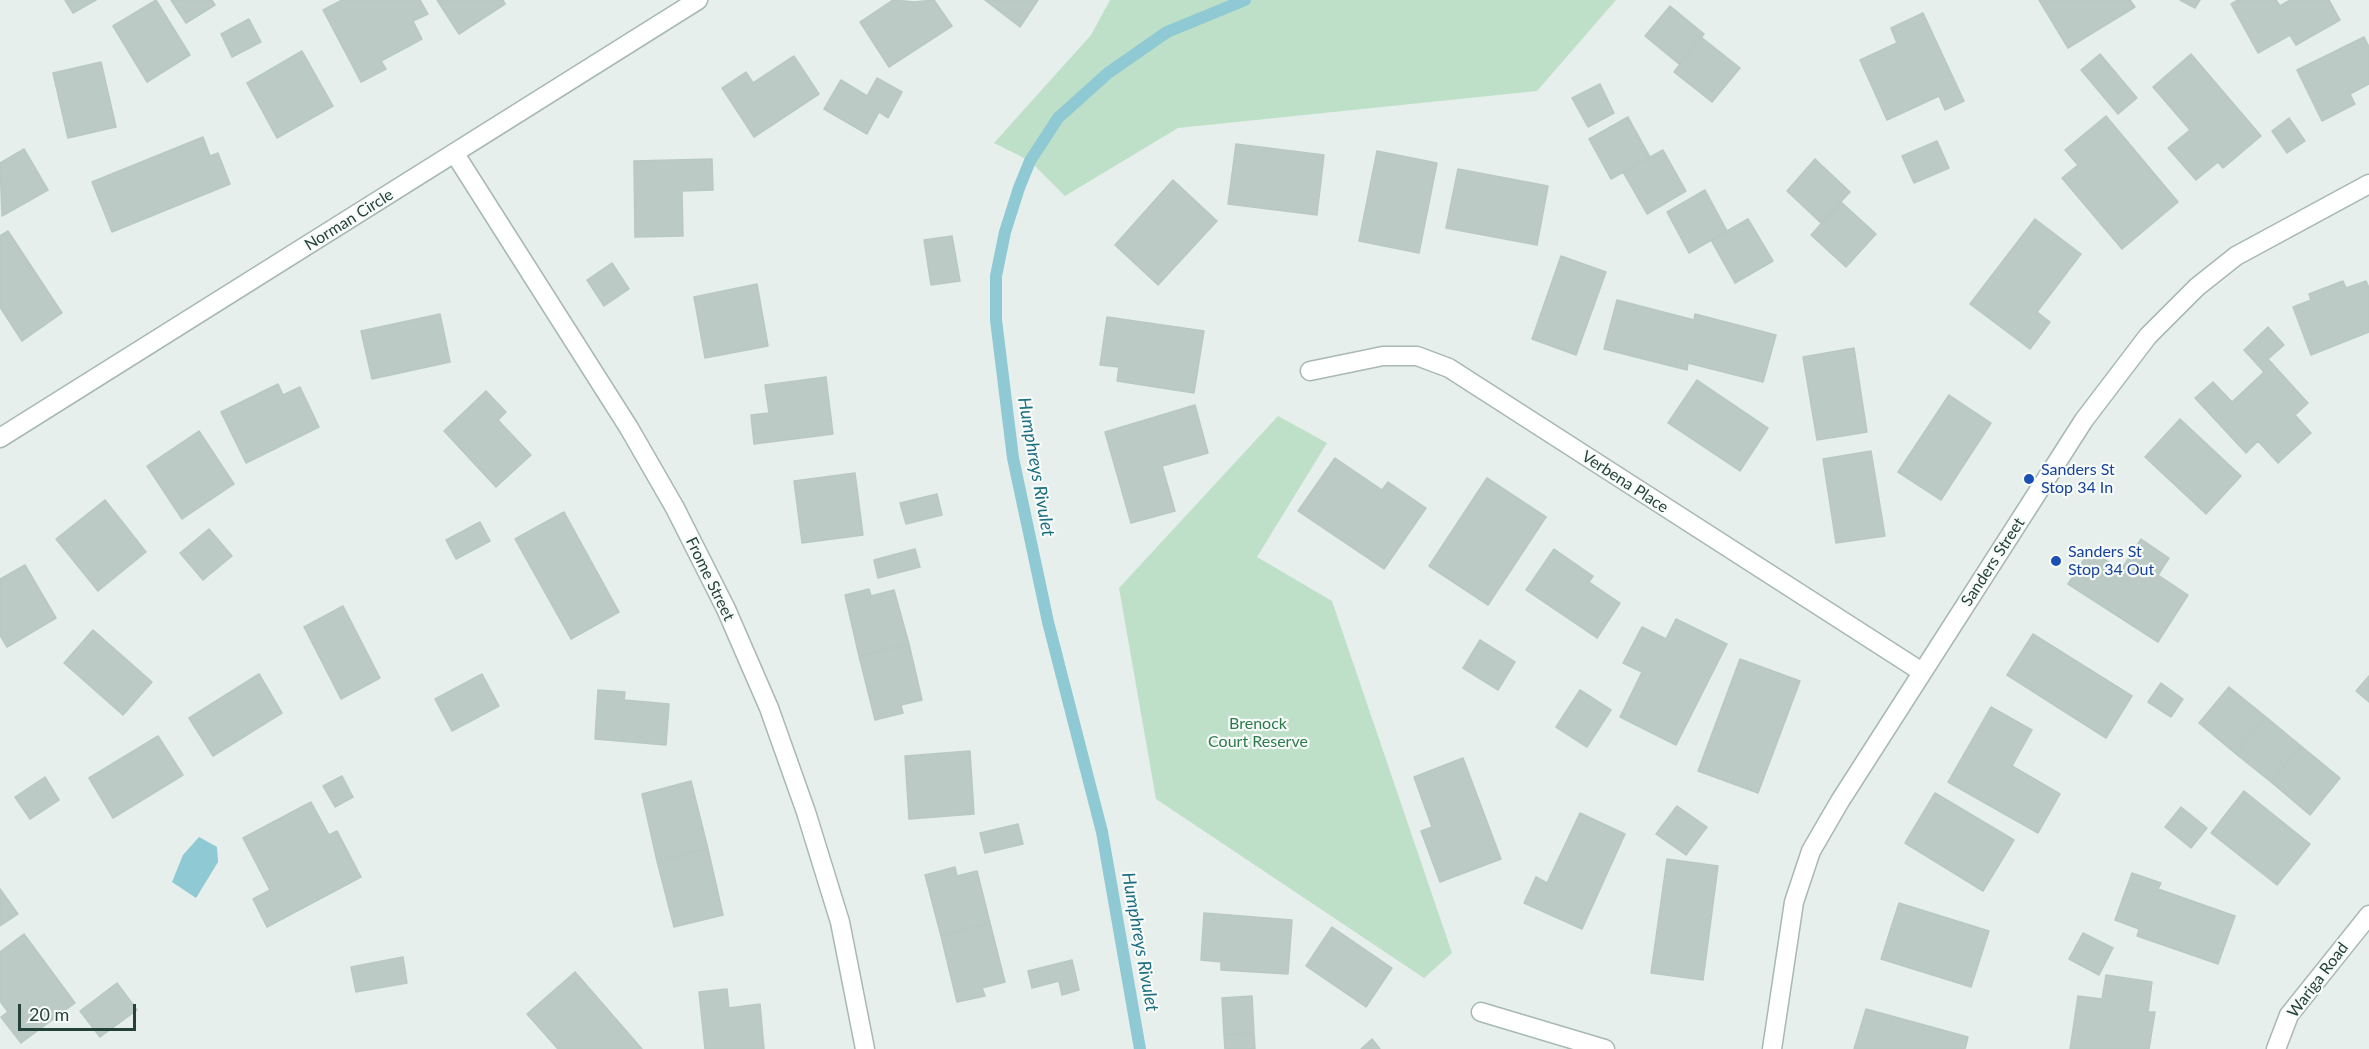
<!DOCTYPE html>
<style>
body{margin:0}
#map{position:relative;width:2369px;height:1049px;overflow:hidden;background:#e6efeb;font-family:Lato,sans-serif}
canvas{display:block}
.scale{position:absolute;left:18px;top:1004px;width:118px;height:27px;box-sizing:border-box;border:3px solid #24423a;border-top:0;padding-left:8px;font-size:18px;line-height:21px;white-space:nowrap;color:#24423a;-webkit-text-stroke:4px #f7fbf9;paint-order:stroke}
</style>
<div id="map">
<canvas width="2369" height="1049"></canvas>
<div class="scale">20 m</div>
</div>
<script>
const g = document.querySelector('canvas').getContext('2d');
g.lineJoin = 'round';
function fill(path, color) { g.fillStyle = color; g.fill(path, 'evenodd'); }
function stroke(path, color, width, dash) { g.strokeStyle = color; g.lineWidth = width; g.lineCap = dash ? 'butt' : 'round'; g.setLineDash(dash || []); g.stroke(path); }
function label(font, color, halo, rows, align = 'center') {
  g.font = font + ' Lato,sans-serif'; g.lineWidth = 4.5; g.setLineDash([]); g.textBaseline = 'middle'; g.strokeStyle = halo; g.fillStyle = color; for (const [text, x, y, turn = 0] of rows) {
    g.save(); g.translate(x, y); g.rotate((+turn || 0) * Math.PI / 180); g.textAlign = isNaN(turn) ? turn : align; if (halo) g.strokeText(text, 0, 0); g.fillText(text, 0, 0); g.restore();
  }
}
fill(new Path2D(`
 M1110,0H1616L1537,91L1178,128L1065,196L1030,161L994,143L1091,35Z
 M1278,416L1327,443L1257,557L1332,601L1452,953L1424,978L1156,799L1119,588Z`), '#bfe0c8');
fill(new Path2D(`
 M199,837L217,847L218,862L196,898L172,882L183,855Z`), '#8ec9d4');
stroke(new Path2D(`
 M1140,1049L1102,832L1048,622L1013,458L996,320V276L1005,232L1019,188L1030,161L1058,118L1108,73L1167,32L1245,0`), '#8ec9d4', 12);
const building = new Path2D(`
 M65,0H96L73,13Z
 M156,0L190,55L147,82L113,26Z
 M171,0H212L215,5L186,23Z
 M342,0H420L428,14L413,21L422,39L381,61L386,69L361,82L323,10Z
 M437,0H503L505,4L459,34Z
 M893,0L914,2L934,0L952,26L889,67L860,22Z
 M985,0H1038L1020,27Z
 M2039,0H2130L2135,7L2068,48Z
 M2180,0H2200L2195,8Z
 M2238,0H2276L2280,6L2290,0H2329L2340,20L2296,45L2290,35L2258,53L2231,4Z
 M1670,6L1704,34L1679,64L1645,36Z
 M1923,13L1964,101L1945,110L1939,96L1887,120L1860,60L1897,43L1891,28Z
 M249,19L261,42L232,57L221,34Z
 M1701,37L1740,68L1712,102L1674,72Z
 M2364,37L2369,47V84L2350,94L2355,104L2322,121L2297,70Z
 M302,51L333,106L277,138L247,83Z
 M2100,54L2137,98L2118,114L2081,70Z
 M2191,54L2261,136L2223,168L2218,162L2196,180L2168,148L2190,130L2153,87Z
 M794,56L819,94L754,137L722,88L746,72L753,83Z
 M101,62L116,127L68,138L53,73Z
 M877,78L902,92L888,118L879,112L867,134L824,109L841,80L867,96Z
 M1600,84L1614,113L1588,127L1572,98Z
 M2106,116L2178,202L2122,249L2062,178L2078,165L2065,150Z
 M1628,117L1650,157L1611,179L1589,139Z
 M2289,118L2305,141L2287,153L2272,131Z
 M203,137L210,156L218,153L230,184L112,232L92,182Z
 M1937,141L1949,168L1914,183L1902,156Z
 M1236,144L1324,155L1317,215L1228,204Z
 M24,149L48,190L2,216L0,163Z
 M1663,150L1686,191L1647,214L1623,172Z
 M1377,151L1437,163L1419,253L1359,241Z
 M712,159L713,190L682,191L683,236L635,237L634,161Z
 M1815,159L1850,192L1821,223L1787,191Z
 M1458,169L1548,186L1537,245L1446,228Z
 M1173,180L1217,221L1158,285L1115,245Z
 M1705,190L1727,231L1689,253L1667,212Z
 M1841,202L1876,234L1846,267L1811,235Z
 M1748,219L1773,261L1735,283L1711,240Z
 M2035,219L2081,254L2037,312L2050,322L2030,349L1970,304Z
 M8,231L62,313L22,341L0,307V236Z
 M952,236L960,281L931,285L924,240Z
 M1561,256L1606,272L1576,355L1532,339Z
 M612,263L629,289L604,306L587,280Z
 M2343,281L2346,288L2366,281L2369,288V332L2311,355L2293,307L2311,300L2309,294Z
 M757,284L768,346L705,358L694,297Z
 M1617,300L1694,320L1695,314L1776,335L1763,382L1688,363L1687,370L1604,349Z
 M440,314L450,362L372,379L361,331Z
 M1107,317L1204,331L1194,393L1117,381L1119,367L1100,365Z
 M2268,327L2284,345L2268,359L2308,403L2295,415L2311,433L2278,463L2258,441L2246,453L2195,398L2213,382L2232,402L2264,372L2244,350Z
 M1854,348L1867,432L1817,440L1803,357Z
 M826,377L833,434L754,444L751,415L769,413L765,385Z
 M1697,380L1768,428L1740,471L1668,423Z
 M278,384L283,395L300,387L319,427L246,463L221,412Z
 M486,391L506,412L498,420L531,455L496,487L444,431Z
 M1949,395L1991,423L1941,500L1898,472Z
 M1195,405L1208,453L1162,466L1175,511L1131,523L1105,432Z
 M2180,419L2241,476L2206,514L2145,457Z
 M199,431L234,484L182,519L147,466Z
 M1871,451L1885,536L1836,543L1823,459Z
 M1335,458L1382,490L1388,482L1426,508L1384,569L1298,511Z
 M855,473L863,535L802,543L794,481Z
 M1487,478L1546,517L1488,605L1429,566Z
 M937,494L942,515L906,524L900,503Z
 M105,500L146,552L98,591L56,539Z
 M564,512L619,612L571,639L515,539Z
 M480,522L490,541L456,559L446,540Z
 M209,529L232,556L203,580L180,553Z
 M2141,539L2169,558L2158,575L2188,595L2158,642L2068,584L2090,550L2121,570Z
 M915,549L920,567L878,578L874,560Z
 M1554,549L1593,576L1589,582L1620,603L1597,638L1526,590Z
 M25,565L56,618L7,647L0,635V579Z
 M869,589L871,596L894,590L909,644L859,656L845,595Z
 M343,606L380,678L341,699L304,627Z
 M1676,619L1727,644L1676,745L1620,717L1642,672L1623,663L1642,627L1666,639Z
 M93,630L152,682L123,715L64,663Z
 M2033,634L2132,696L2106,738L2007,675Z
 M1480,640L1515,662L1498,690L1463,668Z
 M909,644L922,700L901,705L903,713L875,720L859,656Z
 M1740,659L1800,681L1758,793L1698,771Z
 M259,674L282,713L213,756L189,718Z
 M482,674L499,706L452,731L435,699Z
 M2369,676V702L2356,691Z
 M2161,683L2183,699L2171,717L2148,702Z
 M2229,687L2266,717L2236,754L2199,723Z
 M598,690L625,692L624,700L669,704L666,745L595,739Z
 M1580,690L1611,710L1587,747L1556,727Z
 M1991,707L2032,730L2012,766L2060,794L2038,833L1948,782Z
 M2266,717L2301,746L2271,782L2236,754Z
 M158,736L183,775L113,818L89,778Z
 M2301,746L2340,778L2310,815L2271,782Z
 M970,751L974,814L909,819L905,756Z
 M1463,758L1501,859L1440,882L1421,831L1432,827L1414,777Z
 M342,776L353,797L335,807L323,786Z
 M45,777L59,800L30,819L15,797Z
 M691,781L708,849L657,861L642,794Z
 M2244,791L2310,844L2277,885L2211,833Z
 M1935,793L2014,840L1983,891L1905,843Z
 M311,802L329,835L337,831L361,877L267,927L253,899L270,890L243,838Z
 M1677,806L1707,827L1686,855L1656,834Z
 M2181,807L2207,828L2191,848L2165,827Z
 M1580,813L1625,834L1582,929L1524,903L1536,877L1547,883Z
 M1018,824L1023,844L985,853L980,833Z
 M708,849L723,915L674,927L657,861Z
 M1667,859L1718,866L1703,980L1651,973Z
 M955,867L957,876L977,871L990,923L941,936L925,875Z
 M2132,873L2161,883L2158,889L2235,916L2218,964L2137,936L2139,929L2115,920Z
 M0,889L18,914L0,926Z
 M1899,903L1989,931L1971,987L1881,959Z
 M1204,913L1292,920L1288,974L1221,970V962L1201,960Z
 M990,923L1005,982L982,988L985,996L957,1002L941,936Z
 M1332,927L1392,968L1366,1007L1306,966Z
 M2083,933L2113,948L2099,975L2069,959Z
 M24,934L75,1003L21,1043L1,1017L8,1012L0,1001V952Z
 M403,957L407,983L356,992L351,967Z
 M1072,960L1079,990L1062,995L1059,981L1032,988L1028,971Z
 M575,972L642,1049H558L527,1014Z
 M2106,975L2152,982L2148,1012H2155L2149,1049H2070L2078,996L2102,999Z
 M117,983L137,1010L100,1037L80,1011Z
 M727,989L729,1008L760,1004L764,1049H705L699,992Z
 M1252,996L1254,1033L1224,1035L1222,998Z
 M1866,1009L1968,1037L1965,1049H1854Z
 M1254,1033L1255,1049H1225L1224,1035Z
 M1372,1039L1380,1049H1361Z`);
fill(building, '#bbcac4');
stroke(building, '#b8c9c2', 1.5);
const minor = new Path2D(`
 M455,154L629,428L675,508L726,609L769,708L806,812L840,922L865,1049
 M1310,371L1383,356H1417L1449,368L1922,672
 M0,438L698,0
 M1481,1012L1605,1049
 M1772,1049L1794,902L1811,851L1840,801L2084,420L2148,336L2197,287L2236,256L2369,184
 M2276,1049L2289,1015L2369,915`);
stroke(minor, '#a8b8b2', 21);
stroke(minor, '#fff', 18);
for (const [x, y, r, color] of [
 [2029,479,6,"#1a4fb4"],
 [2056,561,6,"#1a4fb4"]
]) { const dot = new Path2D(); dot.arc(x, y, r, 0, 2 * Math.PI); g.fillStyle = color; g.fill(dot); stroke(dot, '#f7fbf9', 2); }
label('16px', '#24423a', '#f7fbf9', [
 ["Norman Circle",349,220,-32],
 ["Verbena Place",1625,482,33],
 ["Sanders Street",1993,562,-57],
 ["Frome Street",710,579,64],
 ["Wariga Road",2318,980,-53]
]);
label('16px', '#164399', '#f7fbf9', [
 ["Sanders St",2041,470],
 ["Stop 34 In",2041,488],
 ["Sanders St",2068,552],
 ["Stop 34 Out",2068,570]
], 'left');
label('16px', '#2d7a4b', '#f7fbf9', [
 ["Brenock",1258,724],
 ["Court Reserve",1258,742]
]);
label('italic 18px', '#1c6f80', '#f7fbf9', [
 ["Humphreys Rivulet",1036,467,80],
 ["Humphreys Rivulet",1140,942,80]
]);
</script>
